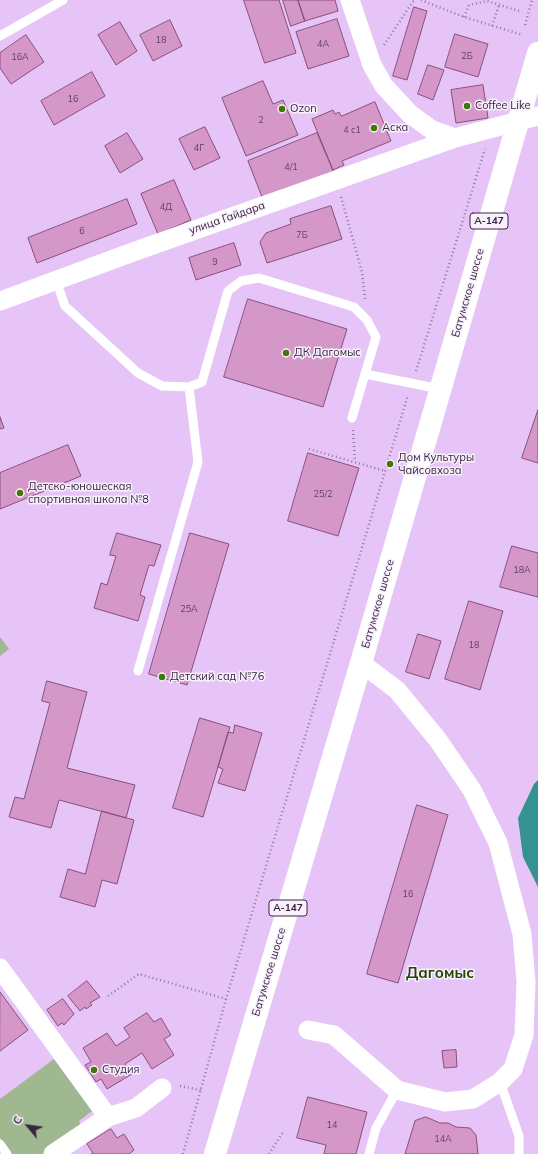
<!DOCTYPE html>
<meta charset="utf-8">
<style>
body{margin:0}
#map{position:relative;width:538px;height:1154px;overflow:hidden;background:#e6c4f7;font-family:Mulish,sans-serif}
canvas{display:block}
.north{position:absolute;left:8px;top:1106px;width:40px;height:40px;-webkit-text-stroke:3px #f9f0fd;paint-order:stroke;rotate:299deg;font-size:11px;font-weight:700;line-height:16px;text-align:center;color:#36263e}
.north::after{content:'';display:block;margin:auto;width:14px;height:18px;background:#36263e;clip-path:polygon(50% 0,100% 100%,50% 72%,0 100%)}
</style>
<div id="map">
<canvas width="538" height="1154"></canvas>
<div class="north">С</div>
</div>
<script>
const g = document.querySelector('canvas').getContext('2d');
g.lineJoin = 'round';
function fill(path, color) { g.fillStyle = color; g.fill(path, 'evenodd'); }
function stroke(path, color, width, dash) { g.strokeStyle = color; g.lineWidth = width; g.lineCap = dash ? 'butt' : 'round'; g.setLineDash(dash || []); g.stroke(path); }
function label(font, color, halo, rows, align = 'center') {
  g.font = font + ' Mulish,sans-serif'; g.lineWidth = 3; g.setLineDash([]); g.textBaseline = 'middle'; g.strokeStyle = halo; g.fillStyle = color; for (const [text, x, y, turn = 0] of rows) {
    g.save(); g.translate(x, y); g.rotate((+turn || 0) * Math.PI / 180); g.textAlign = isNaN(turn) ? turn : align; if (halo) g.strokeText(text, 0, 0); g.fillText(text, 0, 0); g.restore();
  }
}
fill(new Path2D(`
 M0,637L9,649L0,656Z
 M54,1059L92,1111L79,1121L82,1127L45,1154H12L0,1138V1099Z`), '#9fb890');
fill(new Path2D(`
 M538,780V887L523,857L518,818L534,784Z`), '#349290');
const building = new Path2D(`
 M244,0H279L296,53L265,63Z
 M283,0H298L305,21L291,26Z
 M298,0H335L338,11L305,21Z
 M414,7L427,11L407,80L393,76Z
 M337,19L349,56L308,69L296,32Z
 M170,20L182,46L153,61L140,35Z
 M120,22L137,51L116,65L98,35Z
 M455,34L488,44L478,77L445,67Z
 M26,35L44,62L11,84L0,68V53Z
 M428,65L444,70L433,100L418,94Z
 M92,72L105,96L54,125L41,101Z
 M263,81L273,104L283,100L298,135L246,156L222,98Z
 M483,85L488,118L456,123L451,90Z
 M375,102L391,141L342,161L344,165L333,170L312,119L333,110L335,114L339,112L341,116Z
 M205,127L220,158L194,170L179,139Z
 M127,133L143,159L120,173L105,146Z
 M317,133L334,173L264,202L248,161Z
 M174,180L191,220L158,234L141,194Z
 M127,199L137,224L37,263L28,238Z
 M331,206L342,239L267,263L260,242L266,233L291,224L290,219Z
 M234,243L241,265L196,280L189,258Z
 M248,299L347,329L323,407L224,377Z
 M538,410V463L522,458Z
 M0,417L4,428L0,429Z
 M68,445L81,476L0,509V473Z
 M308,453L359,468L338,536L288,521Z
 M117,533L161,545L154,566L149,565L140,595L145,597L138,621L94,608L101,583L107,585L116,556L110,555Z
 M190,533L229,544L187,685L149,674Z
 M512,546L538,553V597L500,587Z
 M469,601L503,611L480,690L445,679Z
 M418,634L441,641L429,679L406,672Z
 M47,681L87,692L67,768L135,785L126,818L59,800L51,828L9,817L15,797L24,799L50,703L42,701Z
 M200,718L230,727L203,817L173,808Z
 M235,725L262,733L245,791L218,783L223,769L218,767L228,732L233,733Z
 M417,805L448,815L398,983L367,974Z
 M102,811L134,820L117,884L102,880L95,907L60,897L68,869L85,874Z
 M87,981L100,997L90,1003L92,1005L86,1009L85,1007L80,1011L68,996Z
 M0,992L28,1030L0,1051Z
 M63,999L74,1014L64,1025L62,1023L58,1026L47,1010Z
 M147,1013L154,1022L161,1018L171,1035L164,1039L174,1055L152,1069L142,1053L125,1064L132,1074L107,1089L101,1079L96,1082L85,1065L91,1062L83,1048L107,1033L116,1046L130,1037L124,1028Z
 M456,1050L457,1067L444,1068L442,1051Z
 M308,1097L367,1112L356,1154H324L326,1145L297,1138Z
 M426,1117L440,1123H448L456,1127L470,1128L476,1135L478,1154H405L415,1121Z
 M111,1129L117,1138L124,1134L134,1150L129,1154H91L93,1153L87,1144Z`);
fill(building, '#d597c8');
stroke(building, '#874f7d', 1);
stroke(new Path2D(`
 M421,0L464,17L523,35
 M464,17L469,5L487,1L522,12
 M525,25L532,0
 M492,26L499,5
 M384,45L414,0
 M341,197L362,272L365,299
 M416,371L485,149
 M353,430L355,462
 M309,449L385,471
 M108,996L139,974L226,999
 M180,1086L201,1090
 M183,1154L226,999L408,395
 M269,1154L283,1132`), '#92789e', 2.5, [1, 3]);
stroke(new Path2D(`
 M0,36L63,0
 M56,280L65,306L138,373L162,386L189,387L202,382L228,291L241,281L259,278L354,307L367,320L376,337L352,418
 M365,374L440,389
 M138,671L198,462L189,387
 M500,1082L519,1136V1154
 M0,1144L7,1154
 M369,1154L376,1128L397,1090`), '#fff', 9);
stroke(new Path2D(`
 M350,0L372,65L384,86L410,114L432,130L455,138
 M0,301L133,252L455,138L538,116
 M0,968L108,1117L136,1108L162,1088
 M308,1030L334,1035L397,1090L445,1102L473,1099L500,1082L513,1069L524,1035L526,982L522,934L498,843L472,790L438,740L397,690L361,663
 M53,1154L108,1117`), '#fff', 19);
stroke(new Path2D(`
 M215,1154L361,663L538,53`), '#fff', 22);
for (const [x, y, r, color] of [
 [467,106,4,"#427809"],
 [282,109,4,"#427809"],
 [374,128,4,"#427809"],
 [286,353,4,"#427809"],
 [390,464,4,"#427809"],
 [20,493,4,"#427809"],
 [162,677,4,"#427809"],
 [94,1070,4,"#427809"]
]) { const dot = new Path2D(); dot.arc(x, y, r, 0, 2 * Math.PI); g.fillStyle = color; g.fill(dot); stroke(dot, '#f9f0fd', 1.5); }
label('9px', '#5e4260', null, [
 ["18",161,40],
 ["4А",323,44],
 ["2Б",467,56],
 ["16А",20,57],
 ["16",73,99],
 ["2",261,120],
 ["4 с1",352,130],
 ["4Г",199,148],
 ["4/1",291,167],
 ["4Д",166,207],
 ["6",82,231],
 ["7Б",302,235],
 ["9",215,262],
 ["25/2",323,494],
 ["18А",522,570],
 ["25А",189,609],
 ["18",474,645],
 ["16",408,894],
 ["14",332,1125],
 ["14А",443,1139]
]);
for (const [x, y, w] of [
 [489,221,38],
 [288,908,38]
]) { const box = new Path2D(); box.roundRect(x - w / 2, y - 8, w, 16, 3); g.fillStyle = '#f9f0fd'; g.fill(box); stroke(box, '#36263e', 1); }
label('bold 10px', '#36263e', null, [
 ["А-147",489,221],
 ["А-147",288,908]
]);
label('11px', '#36263e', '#f9f0fd', [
 ["Coffee Like",475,106],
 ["Ozon",290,109],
 ["Аска",382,128],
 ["ДК Дагомыс",294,353],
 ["Дом Культуры",398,458],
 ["Чайсовхоза",398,471],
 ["Детско-юношеская",28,487],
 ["спортивная школа №8",28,500],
 ["Детский сад №76",170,677],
 ["Студия",102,1070]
], 'left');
label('11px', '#36263e', '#f9f0fd', [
 ["улица Гайдара",227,218,-19],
 ["Батумское шоссе",468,293,-74],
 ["Батумское шоссе",378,604,-74],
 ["Батумское шоссе",269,972,-73]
]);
label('bold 15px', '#234601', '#f9f0fd', [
 ["Дагомыс",440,973]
]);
</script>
